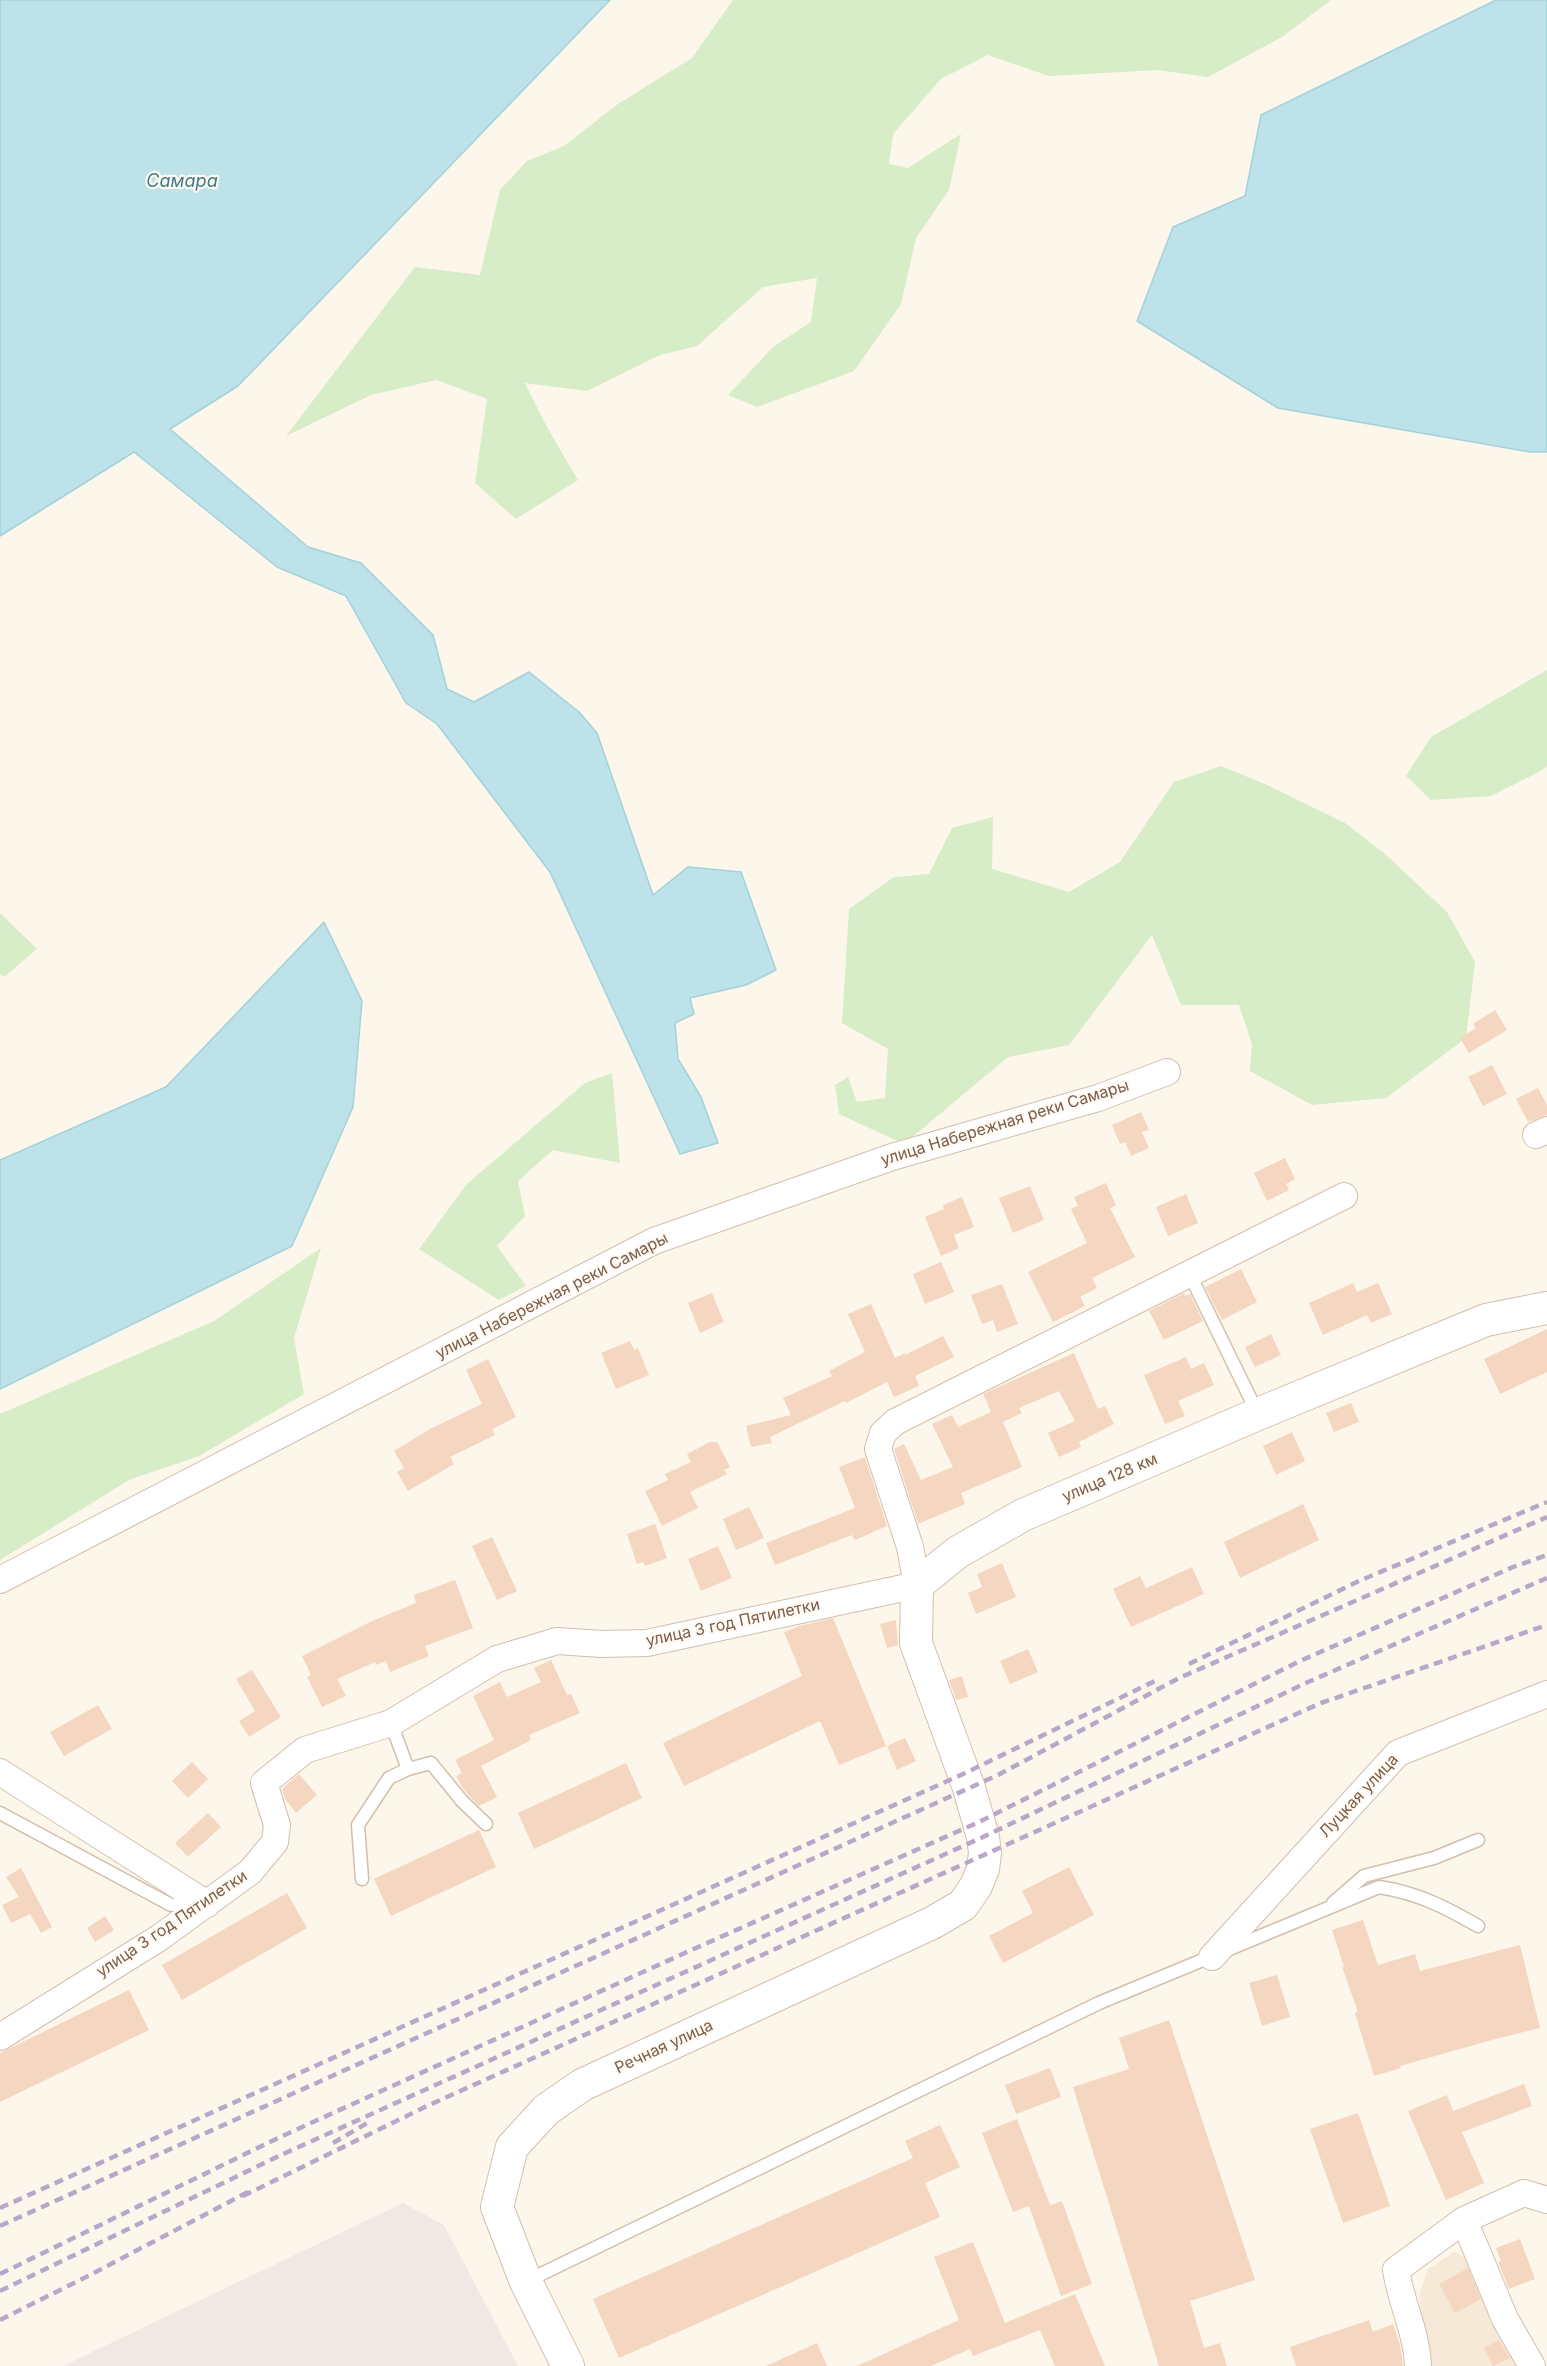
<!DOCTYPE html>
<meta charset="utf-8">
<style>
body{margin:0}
canvas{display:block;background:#fdf6ea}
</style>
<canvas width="1547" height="2366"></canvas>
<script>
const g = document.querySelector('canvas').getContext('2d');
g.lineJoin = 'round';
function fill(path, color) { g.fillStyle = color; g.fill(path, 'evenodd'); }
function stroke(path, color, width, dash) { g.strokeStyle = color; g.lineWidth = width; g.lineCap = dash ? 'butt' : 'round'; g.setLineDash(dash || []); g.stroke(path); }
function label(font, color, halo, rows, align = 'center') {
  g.font = font + ' Inter,sans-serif'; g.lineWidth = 4.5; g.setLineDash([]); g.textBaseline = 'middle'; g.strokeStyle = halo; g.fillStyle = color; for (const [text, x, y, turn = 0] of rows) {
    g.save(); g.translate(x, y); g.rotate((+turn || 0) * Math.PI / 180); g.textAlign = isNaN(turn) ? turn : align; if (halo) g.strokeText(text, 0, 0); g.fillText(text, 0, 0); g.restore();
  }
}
fill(new Path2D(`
 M1454,2252L1465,2257L1525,2366H1429L1419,2297L1427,2270Z`), '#f6e9d8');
fill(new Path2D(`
 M403,2203L444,2225L518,2366H63Z`), '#efe9e3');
fill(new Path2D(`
 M733,0H1331L1282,37L1208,77L1157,70L1049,76L988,55L941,79L893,134L889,164L908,168L961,134L949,190L916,238L901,304L854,371L757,407L728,395L773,347L811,322L817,278L763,287L697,346L660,355L587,391L525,383L548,429L578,480L516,519L475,483L487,399L437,380L371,395L286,436L415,267L480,275L500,190L527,161L564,146L618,104L692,58Z
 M1547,670V766L1537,773L1491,796L1431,800L1406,776L1431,737Z
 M1221,766L1267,785L1345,823L1384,853L1447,912L1475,962L1466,1038L1386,1098L1312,1105L1250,1071L1252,1044L1239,1005H1181L1152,935L1069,1045L1008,1057L904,1144L839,1114L835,1085L848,1077L857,1102L885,1098L888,1049L842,1023L849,909L894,877L929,874L952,828L993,817L992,869L1069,892L1120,862L1174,782Z
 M0,913L37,949L4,977L0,974Z
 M612,1073L620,1163L553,1150L518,1181L525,1216L497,1246L526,1286L499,1300L419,1249L467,1184L585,1083Z
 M321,1248L294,1338L304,1394L199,1456L129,1480L0,1560V1414L214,1321Z`), '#d6edc7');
const water = new Path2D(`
 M0,0H610L238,386L170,429L308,547L361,563L433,635L447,689L474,702L529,672L579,712L597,733L653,895L688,867L741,872L776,970L746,985L690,998L694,1014L675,1023L678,1059L701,1097L718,1143L680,1154L550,872L437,724L406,703L346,596L277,567L134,452L0,536Z
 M1496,0H1547V452H1530L1278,408L1137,321L1173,227L1245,196L1261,115Z
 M324,922L362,1001L353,1107L292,1246L0,1389V1160L166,1087Z`);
fill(water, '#bde2e9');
stroke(water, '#a3d2db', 1.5);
fill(new Path2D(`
 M1495,1010L1507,1030L1469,1053L1460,1038L1476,1028L1473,1024Z
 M1492,1065L1507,1094L1483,1106L1468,1077Z
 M1538,1088L1547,1105V1115L1528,1122L1516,1099Z
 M1141,1112L1149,1130L1142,1132L1149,1148L1131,1156L1125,1142L1120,1144L1112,1125Z
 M1285,1158L1295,1179L1286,1184L1289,1190L1267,1201L1254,1173Z
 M1106,1183L1116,1205L1110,1208L1135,1257L1092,1278L1097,1288L1080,1297L1085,1306L1053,1322L1028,1272L1087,1243L1071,1209L1078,1206L1074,1197Z
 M1030,1186L1044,1220L1013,1233L999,1198Z
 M1186,1194L1198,1223L1168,1236L1156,1207Z
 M962,1197L974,1227L954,1235L959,1248L941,1256L925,1217L944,1209L943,1205Z
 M941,1262L954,1292L925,1304L913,1274Z
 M1241,1269L1257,1302L1222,1320L1205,1287Z
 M1353,1283L1357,1292L1378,1283L1392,1314L1371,1323L1367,1315L1323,1335L1309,1303Z
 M1002,1284L1018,1324L997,1332L993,1320L982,1324L971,1295Z
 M712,1293L724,1322L700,1333L688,1303Z
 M1184,1293L1185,1296L1190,1294L1203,1321L1164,1340L1149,1311Z
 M871,1304L895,1358L905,1353V1355L943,1336L954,1357L915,1376L919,1386L894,1397L887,1382L846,1403L845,1401L770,1437L772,1443L751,1447L746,1426L791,1415L783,1398L832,1376L829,1371L865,1352L848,1314Z
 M1547,1329V1372L1500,1394L1484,1359Z
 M1271,1334L1281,1355L1255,1367L1245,1347Z
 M630,1341L634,1350L638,1348L649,1375L616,1389L601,1353Z
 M1074,1353L1098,1409L1105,1406L1114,1424L1079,1442L1081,1447L1059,1457L1048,1433L1075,1421L1059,1391L1019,1408L1022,1413L1003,1422L1022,1467L961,1493L965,1504L918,1524L894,1449L904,1444L921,1480L953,1467L932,1424L952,1415L958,1427L991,1412L983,1394Z
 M1186,1357L1191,1369L1204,1363L1214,1385L1178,1401L1185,1416L1165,1424L1144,1375Z
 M488,1359L516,1417L492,1429L495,1435L450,1457L454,1464L408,1491L397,1472L404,1468L394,1451L430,1429L482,1404L466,1370Z
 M1351,1403L1359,1422L1334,1432L1326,1413Z
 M1292,1432L1305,1461L1276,1475L1263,1446Z
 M710,1442H717L730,1467L724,1470L727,1474L690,1492L698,1508L662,1526L645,1491L668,1480L665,1474L691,1462L687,1454Z
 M865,1457L887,1526L855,1540L852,1535L775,1565L766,1543L855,1508L839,1467Z
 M1303,1504L1319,1540L1240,1578L1224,1542Z
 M749,1507L764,1538L736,1550L723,1519Z
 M655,1524L667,1558L645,1566L643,1562L637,1564L627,1534Z
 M492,1537L517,1591L497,1600L472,1546Z
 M718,1546L732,1578L701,1591L688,1559Z
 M1002,1563L1016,1597L976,1614L968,1593L982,1587L977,1574Z
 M1192,1567L1204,1594L1131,1627L1113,1589L1140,1576L1146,1588Z
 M455,1580L473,1628L425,1646L429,1656L390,1672L386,1661L376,1665L375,1662L337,1679L346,1696L322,1707L307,1677L311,1675L302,1656L372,1621L416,1603L414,1595Z
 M833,1618L886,1746L839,1765L820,1721L684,1786L663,1743L802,1676L784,1632L800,1626Z
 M896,1620L898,1645L887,1648L880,1624Z
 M1028,1649L1038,1672L1010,1684L1000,1661Z
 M551,1660L567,1695L571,1694L580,1713L529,1735L531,1740L481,1766L497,1797L479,1806L464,1790L456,1776L462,1773L455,1760L494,1740L473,1696L500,1682L507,1697L541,1682L534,1668Z
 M252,1670L281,1717L249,1737L239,1721L255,1711L236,1679Z
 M962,1676L968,1697L956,1700L949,1680Z
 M98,1705L112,1729L64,1756L50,1732Z
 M905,1738L916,1761L897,1770L887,1746Z
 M192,1762L208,1779L188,1798L172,1781Z
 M626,1763L642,1798L534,1849L518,1813Z
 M299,1774L317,1795L296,1813L285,1799L282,1789Z
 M208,1813L221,1827L188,1857L175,1843Z
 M479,1830L496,1867L391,1916L374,1879Z
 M1069,1867L1094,1915L1003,1963L989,1936L1033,1913L1022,1891Z
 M21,1868L52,1927L41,1933L30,1914L11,1923L2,1905L19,1897L6,1877Z
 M287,1893L307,1928L182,2000L162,1965Z
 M105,1916L114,1930L95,1942L87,1928Z
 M1363,1920L1378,1965L1415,1954L1420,1971L1520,1945L1540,2028L1499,2038L1400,2066L1401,2068L1374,2076L1355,2013L1358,2012L1342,1967H1344L1332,1930Z
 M1277,1975L1290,2017L1262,2026L1249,1983Z
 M129,1990L149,2030L0,2102V2053Z
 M1169,2020L1255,2280L1190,2301L1204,2348L1220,2343L1227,2366H1159L1073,2087L1129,2069L1119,2038Z
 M1050,2068L1061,2097L1016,2114L1005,2085Z
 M1524,2084L1532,2106L1462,2132L1484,2183L1446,2200L1408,2111L1447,2095L1453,2111Z
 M1358,2113L1390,2206L1343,2223L1310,2129Z
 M1017,2119L1050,2205L1062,2201L1092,2284L1061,2296L1029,2206L1013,2212L982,2133Z
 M940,2125L960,2167L925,2183L940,2217L619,2358L593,2299L913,2158L905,2141Z
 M1520,2239L1535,2279L1509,2289L1498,2262L1501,2261L1496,2248Z
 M973,2242L1005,2323L1075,2294L1105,2366H1055L1040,2330L973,2356L970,2349L931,2366H857L959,2320L934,2257Z
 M1468,2268L1481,2299L1455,2313L1439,2284Z
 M1369,2320L1373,2332L1393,2324L1400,2345L1403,2366H1296L1290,2347Z
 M1499,2340L1510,2358L1493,2366L1484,2348Z
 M817,2343L827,2366H766Z`), '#f4d6c1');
const service = new Path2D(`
 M1189,1273L1258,1414
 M391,1723L408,1769
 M0,1813L171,1905L197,1904
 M362,1879L358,1825L389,1778L408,1769L431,1763L462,1801L486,1824
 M1333,1903L1364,1876L1434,1858L1478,1840
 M527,2281L1099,2003L1379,1887C1418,1893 1445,1907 1478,1926`);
const minor = new Path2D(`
 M1536,1135L1547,1130
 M0,1580L654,1241L892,1157L1098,1098L1167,1072
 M0,1772L207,1904
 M1212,1957L1398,1753L1547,1694
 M0,2037L159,1938L250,1872L275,1842L277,1825L264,1783L305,1750L391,1723L497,1659L557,1641L602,1644L647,1643L917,1585L910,1547L878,1449L883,1433L895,1422L1344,1196
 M1464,2220L1505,2319L1532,2366
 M1418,2366C1417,2333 1401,2303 1396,2270L1464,2220L1524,2193L1547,2200`);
const tertiary = new Path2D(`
 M568,2366L526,2282L497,2207L512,2147L546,2110L582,2085L932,1923L963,1905L976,1886L983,1869L985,1853L983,1837L969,1788L916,1643L917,1585L958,1552L1023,1515L1258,1414L1486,1320L1547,1308`);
stroke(service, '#d2bfae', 15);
stroke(minor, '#d2bfae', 28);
stroke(tertiary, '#d2bfae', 34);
stroke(service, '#fff', 12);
stroke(minor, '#fff', 26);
stroke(tertiary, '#fff', 32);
stroke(new Path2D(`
 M1189,1664L1359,1581L1547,1502
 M333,2143L369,2122
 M243,2196L427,2106L1321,1703L1547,1625
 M0,2208L963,1774L1159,1679
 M0,2226L998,1775L1179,1678L1547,1517
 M0,2274L278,2138L687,1952L979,1822L1300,1661L1513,1567L1547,1555
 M0,2291L281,2155L983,1837L1308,1682L1547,1578
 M0,2320L90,2275L250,2191`), '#baa6ca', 4.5, [9, 6]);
label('16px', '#7b5d4b', '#fffaf2', [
 ["улица Набережная реки Самары",1005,1123,-17],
 ["улица Набережная реки Самары",552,1296,-27],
 ["улица 128 км",1110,1478,-23],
 ["улица 3 год Пятилетки",733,1623,-12],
 ["Луцкая улица",1359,1796,-47],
 ["улица 3 год Пятилетки",172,1924,-34],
 ["Речная улица",664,2047,-25]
]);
label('italic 18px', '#407b87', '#fffaf2', [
 ["Самара",182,182]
]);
</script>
